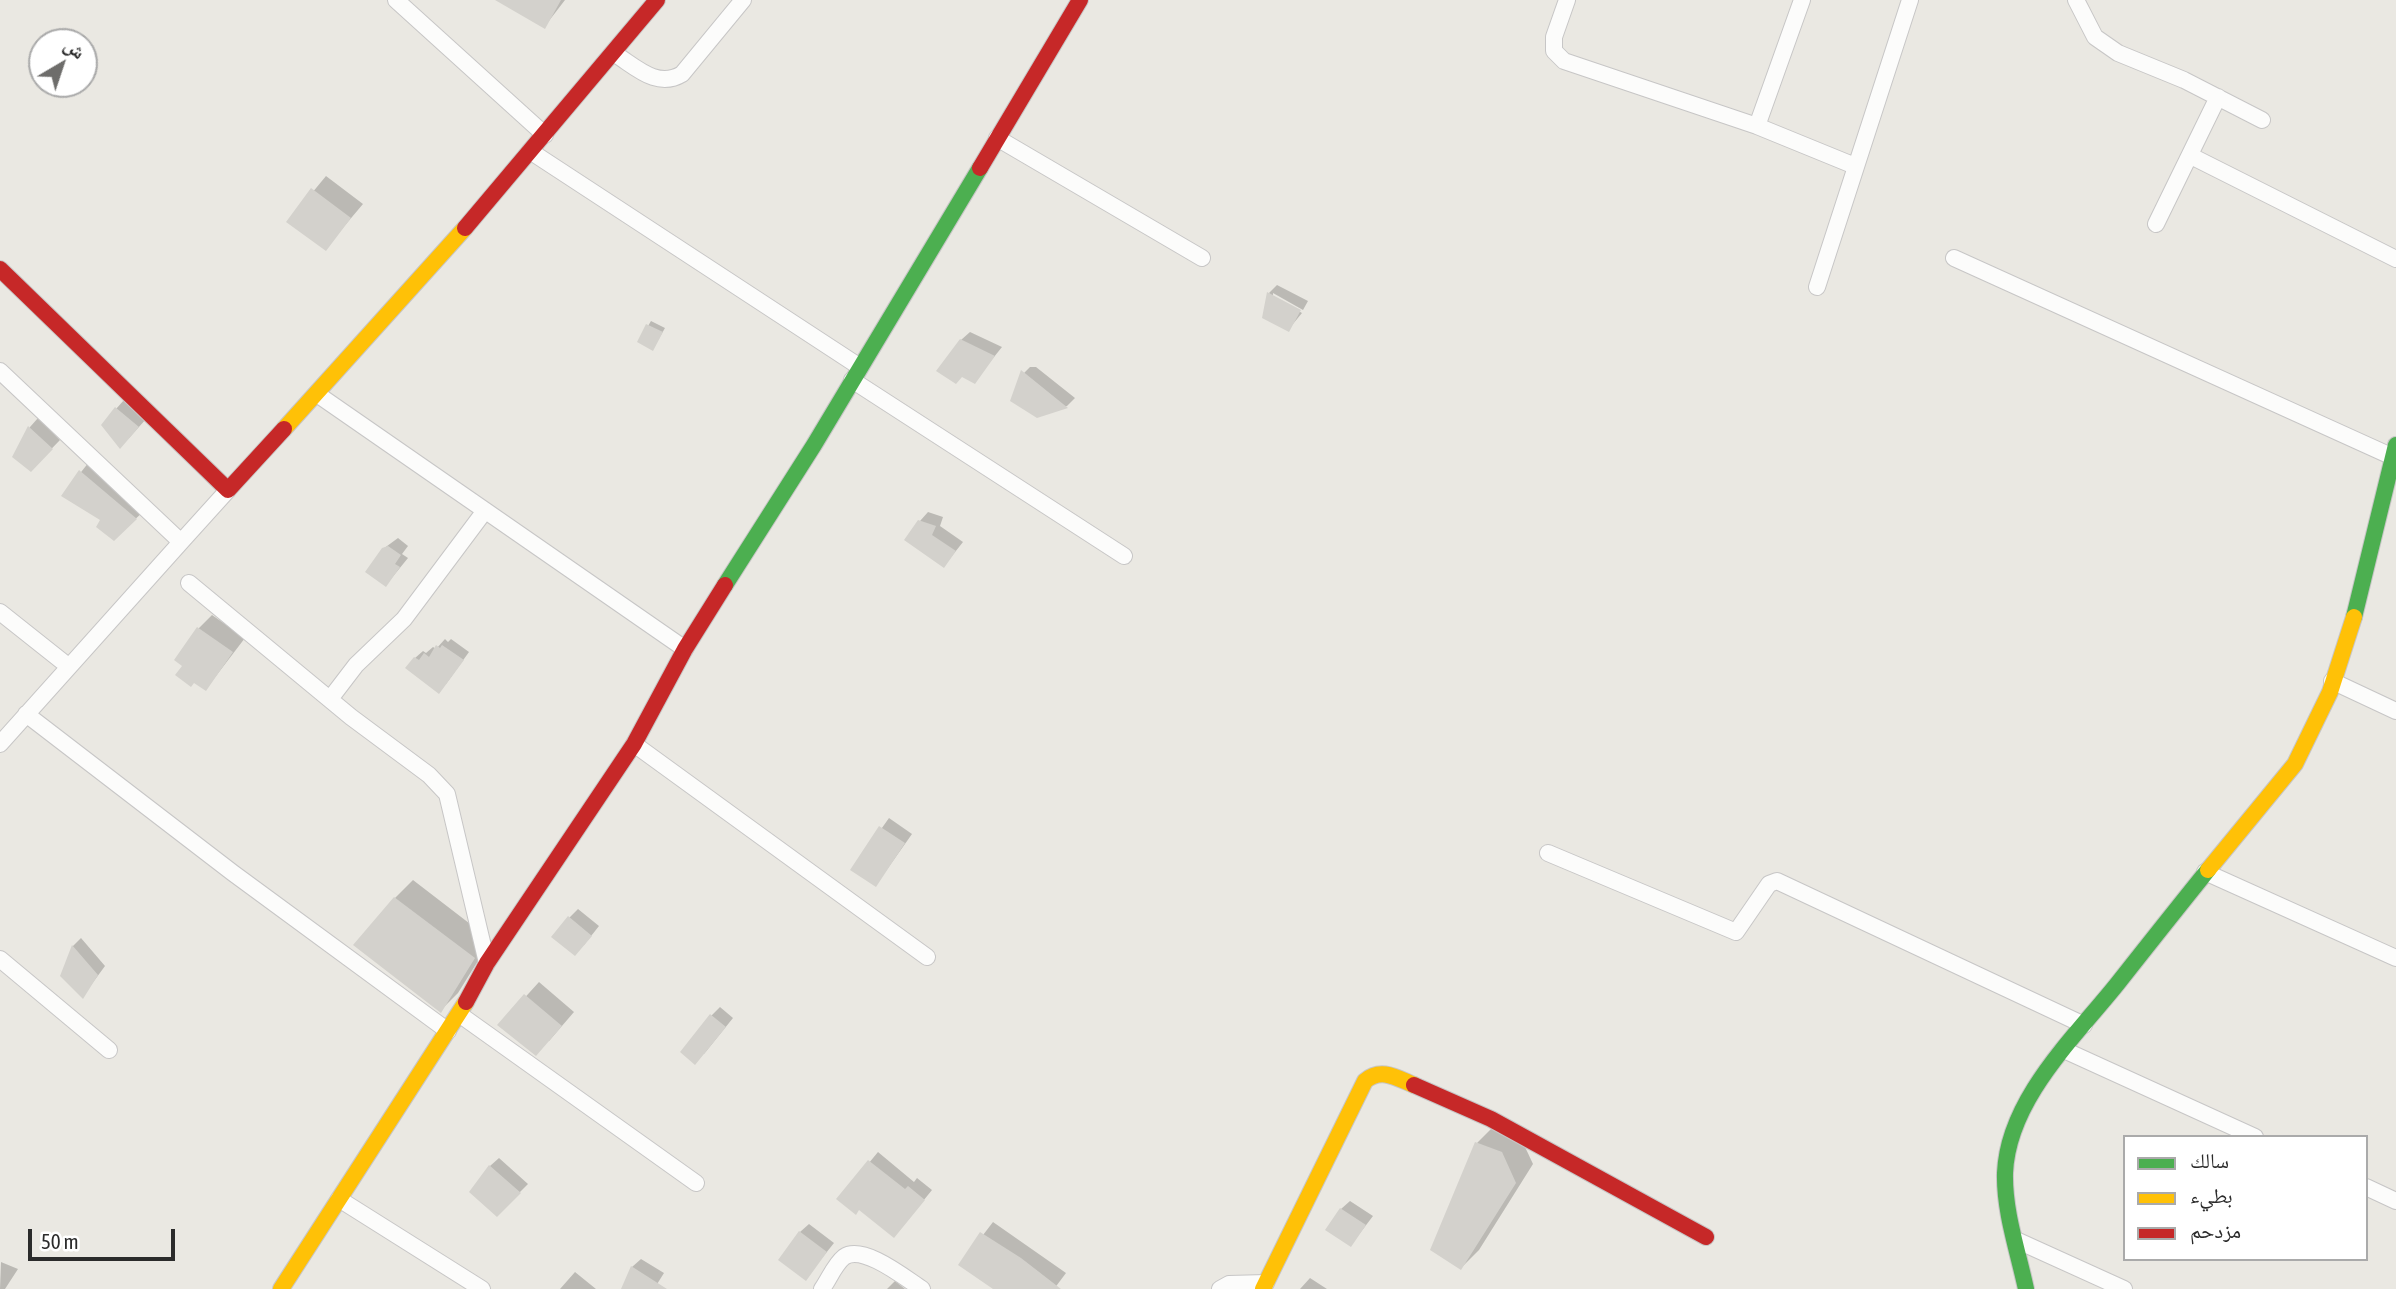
<!DOCTYPE html>
<meta charset="utf-8">
<style>
body{margin:0}
#map{position:relative;width:2396px;height:1289px;overflow:hidden;background:#eae8e2;font-family:"Asap Condensed","Noto Naskh Arabic",sans-serif}
canvas{display:block}
.legend{position:absolute;left:2123px;top:1135px;width:245px;height:126px;box-sizing:border-box;background:#fff;border:2px solid #aaa;margin:0;padding:9px 12px;list-style:none;font-size:21px;color:#2b2b2b}
.legend li{display:flex;align-items:center;gap:14px;height:35px}
.legend b{width:35px;border:2px solid #aaa}
.north{position:absolute;left:28px;top:28px;width:70px;height:70px;box-sizing:border-box;background:#fff;border:2px solid #aaa;border-radius:50%;rotate:39deg;font-size:19px;font-weight:700;line-height:28px;text-align:center;color:#2b2b2b}
.north::after{content:'';display:block;margin:auto;width:24px;height:32px;background:#6e6d6b;clip-path:polygon(50% 0,100% 100%,50% 72%,0 100%)}
.scale{position:absolute;left:28px;top:1229px;width:147px;height:32px;box-sizing:border-box;border:4px solid #2b2b2b;border-top:0;padding-left:9px;font-size:21px;line-height:24px;white-space:nowrap;color:#2b2b2b;-webkit-text-stroke:5px #fff;paint-order:stroke}
</style>
<div id="map">
<canvas width="2396" height="1289"></canvas>
<ul class="legend">
<li><b style="height:9px;background:#4caf50"></b>سالك</li>
<li><b style="height:9px;background:#ffc107"></b>بطيء</li>
<li><b style="height:9px;background:#c62828"></b>مزدحم</li>
</ul>
<div class="north">ش</div>
<div class="scale">50 m</div>
</div>
<script>
const g = document.querySelector('canvas').getContext('2d');
g.lineJoin = 'round';
function fill(path, color) { g.fillStyle = color; g.fill(path, 'evenodd'); }
function stroke(path, color, width, dash) { g.strokeStyle = color; g.lineWidth = width; g.lineCap = dash ? 'butt' : 'round'; g.setLineDash(dash || []); g.stroke(path); }
fill(new Path2D(`
 M508,0H565L545,26Z
 M326,176L363,204L325,249L288,222Z
 M1277,285L1308,301L1303,310L1273,293V297L1302,313L1288,330L1269,293Z
 M651,321L665,328L653,349L639,341Z
 M970,332L1002,347L974,382L962,375L961,340Z
 M1030,367H1036L1075,398L1067,406L1038,416L1021,376Z
 M124,400L147,418L129,438L116,409Z
 M38,418L60,440L31,470L14,456L30,427Z
 M89,462L145,510L114,539L102,519L63,495Z
 M928,512L943,517L940,526L963,542L944,566L920,521Z
 M398,538L408,546L402,554L408,558L386,585L383,549Z
 M212,615L245,638L206,689L184,665L199,628Z
 M445,639L448,642L451,639L469,652L446,684L415,658L423,651L426,653L433,647L436,649Z
 M889,818L912,834L876,885L852,870Z
 M413,880L491,940L458,993L441,1010L395,898Z
 M578,909L599,926L584,945L569,918Z
 M81,938L105,966L83,996L62,976L73,946Z
 M539,982L574,1012L549,1041L500,1025Z
 M720,1007L733,1018L704,1054L711,1016Z
 M1495,1125L1519,1134L1533,1164L1479,1250L1461,1268L1477,1143Z
 M878,1152L914,1182L917,1178L932,1190L902,1227L839,1199Z
 M499,1158L528,1184L497,1215L490,1166Z
 M1350,1201L1373,1216L1351,1245L1341,1209Z
 M993,1222L1066,1273L1054,1289H996L960,1265Z
 M809,1224L834,1243L806,1278L800,1232Z
 M641,1259L664,1273L654,1289H623L632,1267Z
 M1,1262L18,1269L5,1289H0Z
 M575,1272L596,1289H560Z
 M1310,1278L1327,1289H1300Z
 M895,1281L905,1289H887Z`), '#0003');
fill(new Path2D(`
 M495,0H561L545,29Z
 M311,188L351,218L326,251L286,222Z
 M1267,292L1301,310L1289,332L1262,318Z
 M646,324L663,332L653,351L637,342Z
 M960,339L995,356L975,384L962,377L956,384L936,371Z
 M1021,370L1068,408L1037,418L1010,401Z
 M115,407L139,427L120,449L101,425Z
 M28,426L53,449L31,472L12,457Z
 M79,470L137,519L114,541L96,527L100,520L61,496Z
 M918,520L936,526L932,535L956,551L944,568L904,540Z
 M388,546L401,555L395,564L400,567L386,587L365,572L382,548Z
 M197,627L233,652L206,691L194,683L191,687L175,675L182,666L174,660Z
 M436,645L440,648L442,645L464,660L439,694L405,668L414,657L419,660L424,653L429,657Z
 M879,826L905,843L876,887L850,870Z
 M394,897L475,958L441,1013L353,945Z
 M568,916L592,936L575,956L551,937Z
 M72,945L98,975L83,999L60,976Z
 M524,994L562,1026L536,1056L497,1025Z
 M710,1014L726,1027L695,1065L680,1052Z
 M1475,1142L1502,1152L1516,1183L1461,1270L1430,1250Z
 M868,1160L905,1189L908,1186L925,1200L894,1238L859,1210L856,1215L836,1199Z
 M489,1165L521,1193L497,1217L469,1192Z
 M1340,1208L1366,1225L1351,1247L1325,1230Z
 M799,1231L827,1252L806,1281L778,1260Z
 M980,1232L1021,1258L1061,1289H993L958,1265Z
 M631,1266L667,1289H621Z`), '#d3d1cc');
const street = new Path2D(`
 M396,0L545,135
 M1567,0L1554,37V51L1564,61L1757,126L1855,166
 M2076,0L2095,37L2118,53L2184,80L2262,120
 M615,54C636,67 657,89 682,74L743,0
 M1757,126L1802,0
 M997,138L1202,258
 M530,151L860,367
 M2191,156L2396,259
 M2156,224L2218,97
 M1954,258L2393,457
 M1817,287L1910,0
 M0,371L181,542L0,744
 M852,380L1124,556
 M317,394L685,649
 M181,542L228,490
 M189,583L351,717L429,775L447,794L487,963
 M0,612L68,666
 M2332,681L2396,711
 M330,699L356,665L404,619L484,512
 M26,714L233,873L448,1031
 M634,744L927,957
 M1548,853L1736,932L1769,884L1777,881L2084,1025
 M2205,872L2396,958
 M0,959L109,1050
 M459,1014L696,1183
 M2064,1050L2255,1137
 M2366,1187L2396,1201
 M339,1199L482,1289
 M2016,1240L2124,1289
 M822,1289C829,1279 835,1264 844,1257C863,1244 905,1278 922,1289
 M1220,1289L1229,1284L1266,1283`);
const fast = new Path2D(`
 M725,585L814,445L980,168
 M2354,617L2396,445
 M2026,1289C2018,1251 2004,1212 2005,1173C2008,1099 2075,1037 2118,983C2148,945 2178,907 2208,870`);
const slow = new Path2D(`
 M284,429L465,228
 M2208,870L2295,764L2330,692L2354,617
 M281,1289L466,1002
 M1263,1289L1365,1081C1381,1067 1397,1078 1414,1085`);
const jam = new Path2D(`
 M980,168L1080,0
 M465,228L657,0
 M0,269L228,490L284,429
 M466,1002L487,963L634,744L685,649L725,585
 M1414,1085L1491,1119L1706,1237`);
stroke(street, '#c7c6c6', 18);
stroke(fast, '#c7c6c6', 18);
stroke(slow, '#c7c6c6', 18);
stroke(jam, '#c7c6c6', 18);
stroke(street, '#fcfcfb', 16);
stroke(fast, '#4caf50', 16);
stroke(slow, '#ffc107', 16);
stroke(jam, '#c62828', 16);
</script>
